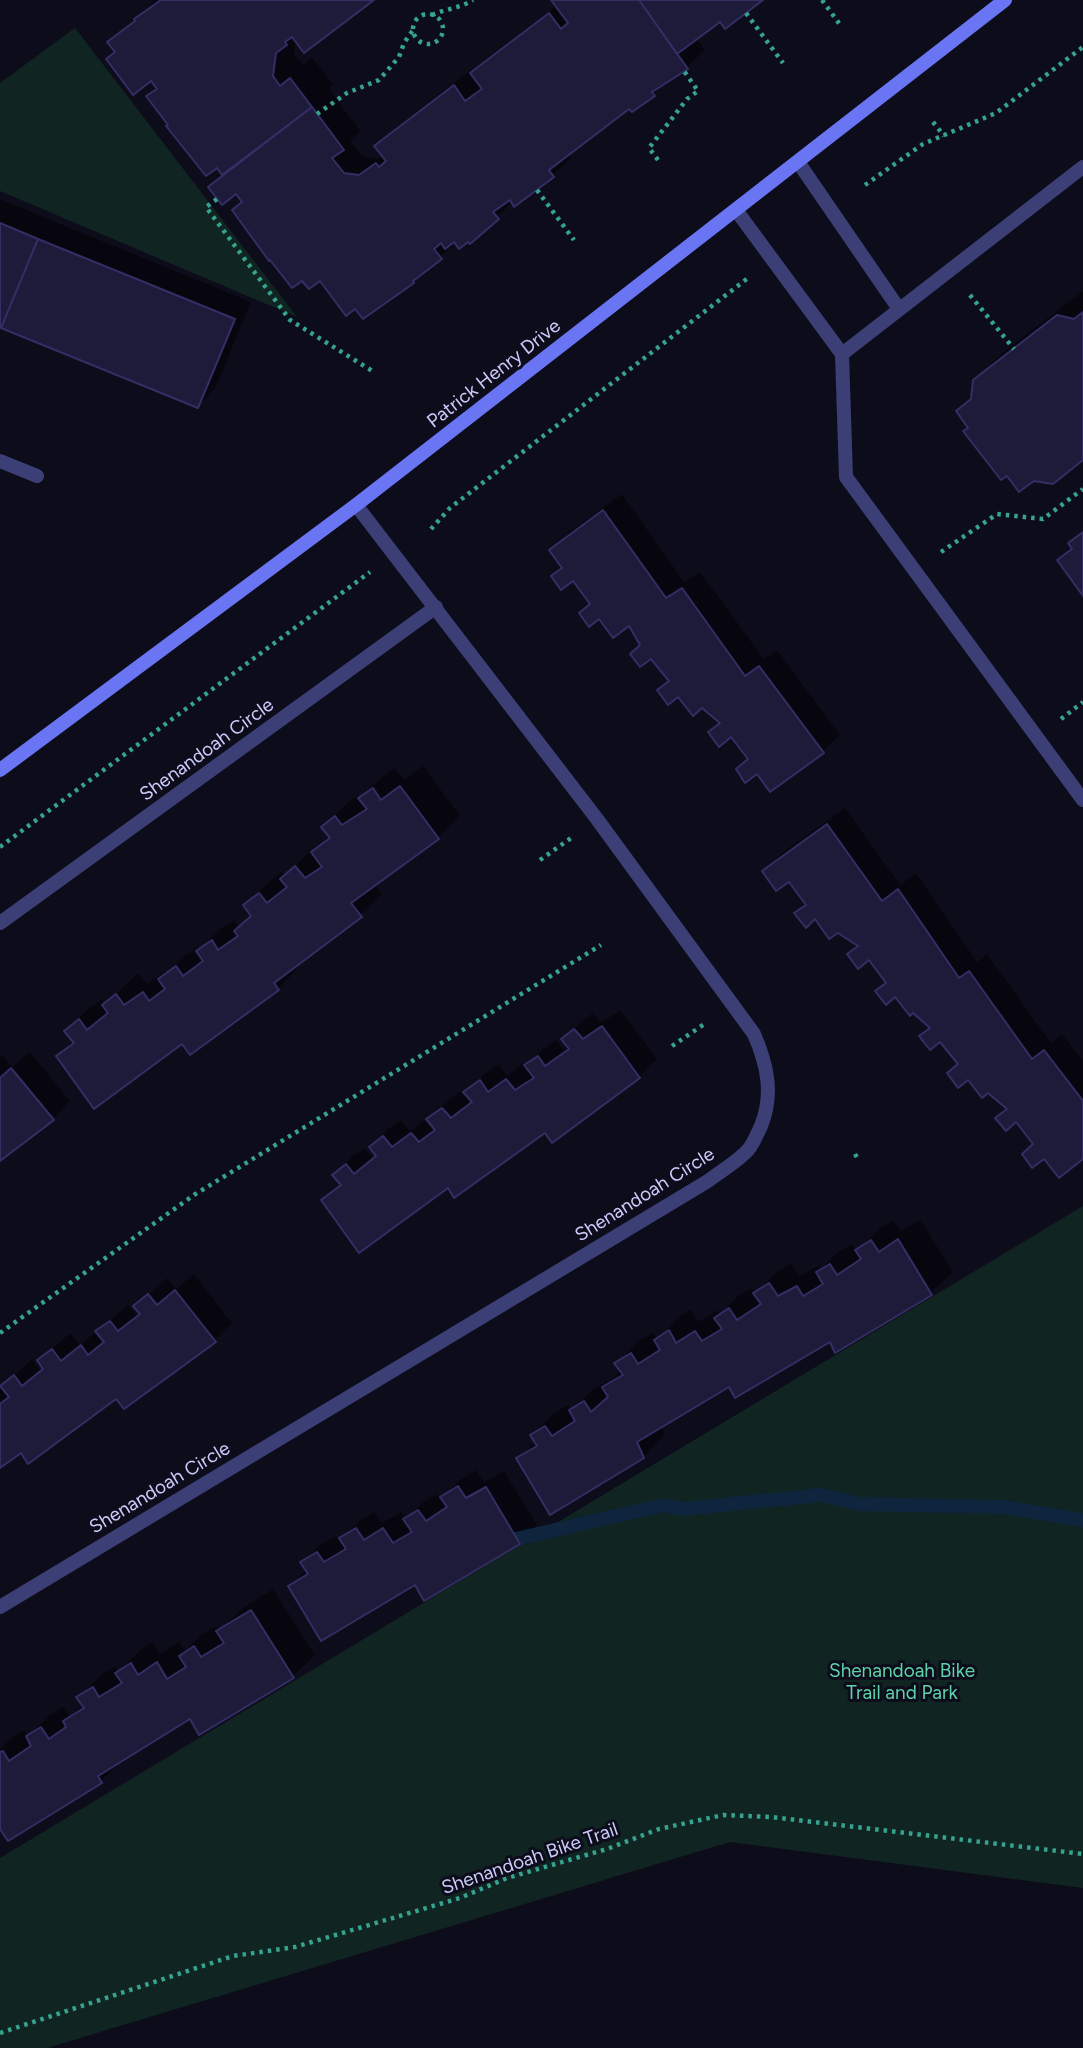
<!DOCTYPE html>
<style>
body{margin:0}
canvas{display:block;background:#0d0c1b}
</style>
<canvas width="1083" height="2048"></canvas>
<script>
const g = document.querySelector('canvas').getContext('2d');
g.lineJoin = 'round';
function fill(path, color) { g.fillStyle = color; g.fill(path, 'evenodd'); }
function stroke(path, color, width, dash) { g.strokeStyle = color; g.lineWidth = width; g.lineCap = dash ? 'butt' : 'round'; g.setLineDash(dash || []); g.stroke(path); }
function label(font, color, halo, rows, align = 'center') {
  g.font = font + ' Figtree,sans-serif'; g.lineWidth = 6; g.setLineDash([]); g.textBaseline = 'middle'; g.strokeStyle = halo; g.fillStyle = color; for (const [text, x, y, turn = 0] of rows) {
    g.save(); g.translate(x, y); g.rotate((+turn || 0) * Math.PI / 180); g.textAlign = isNaN(turn) ? turn : align; if (halo) g.strokeText(text, 0, 0); g.fillText(text, 0, 0); g.restore();
  }
}
fill(new Path2D(`
 M75,28L297,317L0,191V83Z
 M1083,1206V1888L730,1842L47,2048H0V1858Z`), '#102421');
fill(new Path2D(`
 M155,0H371L296,39L294,54L303,65L312,57L333,84L329,89L360,131L350,141L362,156L378,159L384,155L377,146L394,129L472,69L474,72L490,56L557,5L553,0H760L720,20L696,38L705,50L687,67L669,79L654,94L630,107L568,154L571,158L553,175L515,204L513,202L470,242H456L413,281L363,317L355,306L320,279L243,201L237,192L210,187L223,174L217,165L170,125L149,96L158,87L152,79L117,51L109,42Z
 M0,199L251,302L215,389L198,406L0,325Z
 M1083,291V458L970,427L958,411L973,396L975,380L1002,353Z
 M622,494L684,582L700,572L764,659L777,650L840,735L822,752L757,771L738,769L749,758L731,735L711,732L721,722L702,706L678,694L659,691L670,680L642,644L629,624L581,613L591,603L573,579L553,576L563,566L552,550L569,532Z
 M423,766L460,816L438,838L375,884L382,894L360,915L297,963L299,967L278,989L182,1042L58,1056L73,1040L66,1031L88,1009L102,999L105,1004L138,973L147,984L165,971L167,973L182,958L198,946L200,949L220,929L234,920L240,928L252,915L245,905L267,884L281,872L285,877L304,857L317,846L318,847L330,836L324,827L345,805L358,795L360,799L382,777L395,768L404,780Z
 M845,808L900,885L916,873L977,962L987,954L1051,1043L1062,1034L1083,1061V1157L1035,1143L1017,1119L998,1118L1008,1108L960,1063L932,1027L896,994L877,991L887,981L869,958L850,954L859,944L815,917L797,914L807,903L790,880L764,871L782,853Z
 M620,1010L657,1059L639,1077L553,1141L546,1131L448,1186L323,1200L341,1183L334,1175L351,1157L364,1148L373,1158L377,1154L371,1147L388,1129L401,1120L410,1131L429,1117L430,1118L446,1102L460,1091L463,1095L483,1075L498,1064L507,1076L524,1063L526,1066L544,1048L556,1040L564,1050L569,1046L563,1039L581,1022L593,1013L601,1023Z
 M30,1052L70,1101L53,1119L0,1159V1057L2,1055L12,1067Z
 M920,1219L953,1272L931,1293L836,1350L830,1340L730,1385L661,1426L665,1435L643,1457L519,1458L536,1441L532,1435L554,1413L568,1405L571,1411L593,1389L607,1381L609,1383L621,1370L617,1363L638,1341L653,1332L657,1339L678,1318L691,1309L698,1322L718,1310L720,1314L738,1296L752,1288L755,1293L777,1272L791,1263L800,1276L819,1265L821,1269L839,1251L852,1244L857,1251L879,1229L893,1220L901,1231Z
 M194,1274L232,1323L215,1340L21,1450L0,1466V1384L3,1386L32,1359L40,1370L44,1367L39,1360L70,1333L80,1345L128,1305L136,1315L140,1312L136,1306L167,1278L176,1289Z
 M476,1470L484,1482L504,1471L537,1525L519,1543L416,1583L290,1586L307,1569L302,1562L320,1545L336,1536L339,1541L359,1521L374,1512L382,1523L401,1512L406,1519L423,1502L436,1494L440,1499L460,1480Z
 M273,1589L315,1655L293,1676L190,1716L123,1760L101,1781L0,1826V1749L11,1738L25,1730L28,1736L50,1715L63,1707L70,1717L83,1704L79,1697L100,1676L115,1666L118,1672L139,1651L153,1642L160,1654L179,1642L185,1651L202,1634L216,1626L220,1631L240,1610Z`), '#0007');
stroke(new Path2D(`
 M499,1543L663,1505L681,1509L821,1495L859,1504L1002,1507L1083,1520`), '#0f253d', 14);
const building = new Path2D(`
 M161,0H374L304,53L292,37L285,42L287,45L276,53L273,76L280,86L290,78L312,107L222,175L217,168L206,176L166,126L168,125L146,96L157,89L151,81L133,95L106,59L115,52L107,42L135,21L134,19Z
 M551,0H639L688,69L652,92L655,96L632,112L629,109L549,170L554,177L514,207L510,200L493,212L499,219L470,244L468,242L459,249L454,242L445,249L441,243L434,249L442,259L413,281L414,283L363,319L355,309L346,316L320,281L309,289L302,281L292,288L270,260L269,261L232,210L242,202L236,194L222,205L208,187L312,107L344,150L332,158L344,173L359,175L376,163L379,167L386,161L374,146L454,85L465,101L482,89L470,73L549,13L561,29L568,23Z
 M639,0H763L725,29L720,22L677,54Z
 M0,223L38,239L1,328L0,327Z
 M38,239L235,319L198,408L1,328Z
 M1083,312V460L1053,484L1034,481L1019,492L1007,476L1001,480L963,431L968,428L956,411L971,399L973,380L1057,315L1074,319Z
 M603,510L666,598L682,588L745,676L759,666L824,753L770,792L757,774L745,783L736,769L748,759L731,737L719,747L708,732L720,723L702,708L693,716L678,697L668,705L657,690L669,681L651,659L640,667L630,654L640,645L629,626L613,638L599,619L589,627L579,613L590,604L573,581L561,590L551,576L562,568L549,550Z
 M1083,532V596L1057,560L1072,549L1068,543Z
 M400,786L439,839L351,903L362,917L274,983L279,990L190,1055L182,1044L94,1109L56,1056L74,1043L64,1031L79,1019L87,1030L108,1013L102,1005L116,994L124,1005L143,992L149,1001L165,989L158,979L176,966L183,976L203,961L196,951L212,940L218,950L238,936L234,931L251,916L243,905L259,893L267,903L287,887L280,879L295,866L305,878L322,867L311,852L330,838L321,827L335,816L342,825L367,809L358,798L373,788L381,800Z
 M827,824L882,901L898,889L959,978L969,971L1032,1059L1044,1050L1083,1101V1159L1059,1178L1044,1159L1032,1168L1022,1154L1033,1144L1016,1122L1006,1131L995,1118L1007,1109L988,1093L982,1098L968,1080L958,1088L947,1073L958,1064L940,1042L930,1050L919,1036L930,1028L913,1013L910,1016L895,997L886,1005L875,991L886,983L869,960L858,969L847,954L858,946L838,933L829,939L815,919L806,928L794,913L806,905L789,882L776,891L762,871Z
 M602,1026L640,1078L552,1143L545,1133L454,1198L448,1188L359,1253L321,1200L341,1185L332,1175L346,1164L354,1174L376,1156L369,1147L383,1136L392,1147L411,1133L419,1142L435,1130L426,1119L442,1108L451,1118L472,1102L463,1092L480,1080L488,1092L506,1079L515,1090L534,1078L524,1065L538,1056L545,1066L569,1049L561,1039L574,1029L583,1039Z
 M11,1068L54,1120L0,1161V1078Z
 M898,1239L932,1295L835,1353L830,1342L735,1398L729,1387L637,1442L644,1458L550,1515L516,1458L537,1446L530,1435L545,1426L552,1436L575,1421L569,1410L584,1401L591,1412L608,1397L602,1387L623,1375L614,1363L631,1353L638,1364L660,1350L654,1340L669,1330L676,1343L695,1331L702,1341L722,1329L714,1318L729,1308L737,1320L761,1304L753,1293L769,1283L778,1296L797,1286L803,1296L823,1284L816,1272L830,1264L837,1275L861,1259L855,1250L871,1240L879,1252Z
 M175,1290L216,1342L124,1409L116,1399L28,1464L21,1453L0,1468V1404L9,1397L0,1386L14,1375L22,1386L43,1369L37,1360L52,1349L61,1361L81,1345L88,1355L104,1342L95,1331L110,1321L118,1331L140,1314L133,1306L148,1294L157,1305Z
 M458,1486L466,1498L486,1487L520,1544L424,1601L415,1585L321,1641L288,1586L308,1574L300,1562L317,1552L324,1562L346,1549L339,1538L356,1528L364,1540L383,1528L393,1543L412,1532L403,1519L418,1510L426,1521L447,1507L440,1497Z
 M251,1610L294,1678L199,1735L190,1719L98,1776L102,1783L8,1841L0,1829V1752L3,1751L9,1761L31,1746L26,1736L41,1727L49,1739L66,1727L63,1721L84,1708L76,1697L93,1687L99,1697L122,1683L115,1673L131,1663L138,1675L157,1662L167,1679L186,1667L179,1656L194,1646L201,1657L224,1643L216,1631Z`);
fill(building, '#1d1a3a');
stroke(building, '#332e64', 2);
stroke(new Path2D(`
 M822,0L841,26
 M746,13L783,63
 M413 29a15 15 0 1 1 30 0a15 15 0 1 1-30 0Z
 M432,15C445,9 461,8 473,0
 M317,114L347,93L379,80L399,57L404,43L413,30
 M933,122L944,136
 M658,160L649,148L687,99L698,91L684,71
 M865,185L923,144L996,113L1083,47
 M537,190L574,240
 M217,199L206,207L290,320L374,372
 M970,295L1014,349
 M431,529L450,508L748,278
 M941,552L997,514L1043,519L1083,489
 M1061,719L1083,702
 M0,847L370,572
 M540,860L571,838
 M672,1046L706,1023
 M855,1154L859,1161
 M0,1333L194,1195L601,945
 M0,2033L233,1956L295,1947L460,1898L507,1878L607,1849L659,1829L723,1815L771,1817L1083,1854`), '#36a391', 4.5, [3.5, 5]);
stroke(new Path2D(`
 M798,162L899,309
 M736,210L842,354L846,477L1083,800
 M842,354L1083,167
 M0,461L37,476`), '#3b3f76', 14);
stroke(new Path2D(`
 M0,923L436,607
 M0,1607L708,1181C721,1171 737,1162 748,1150C754,1143 757,1134 761,1126C774,1094 767,1064 754,1034L597,819L356,505`), '#3b3f76', 14);
stroke(new Path2D(`
 M0,770L356,505L1005,0`), '#6a75f3', 14);
label('19px', '#cbcbfb', '#0d0c1b', [
 ["Patrick Henry Drive",494,374,-38],
 ["Shenandoah Circle",207,750,-36],
 ["Shenandoah Circle",645,1195,-32],
 ["Shenandoah Circle",160,1488,-31],
 ["Shenandoah Bike Trail",530,1859,-19]
]);
label('19px', '#5ed3aa', '#0d0c1b', [
 ["Shenandoah Bike",902,1671],
 ["Trail and Park",902,1693]
]);
</script>
